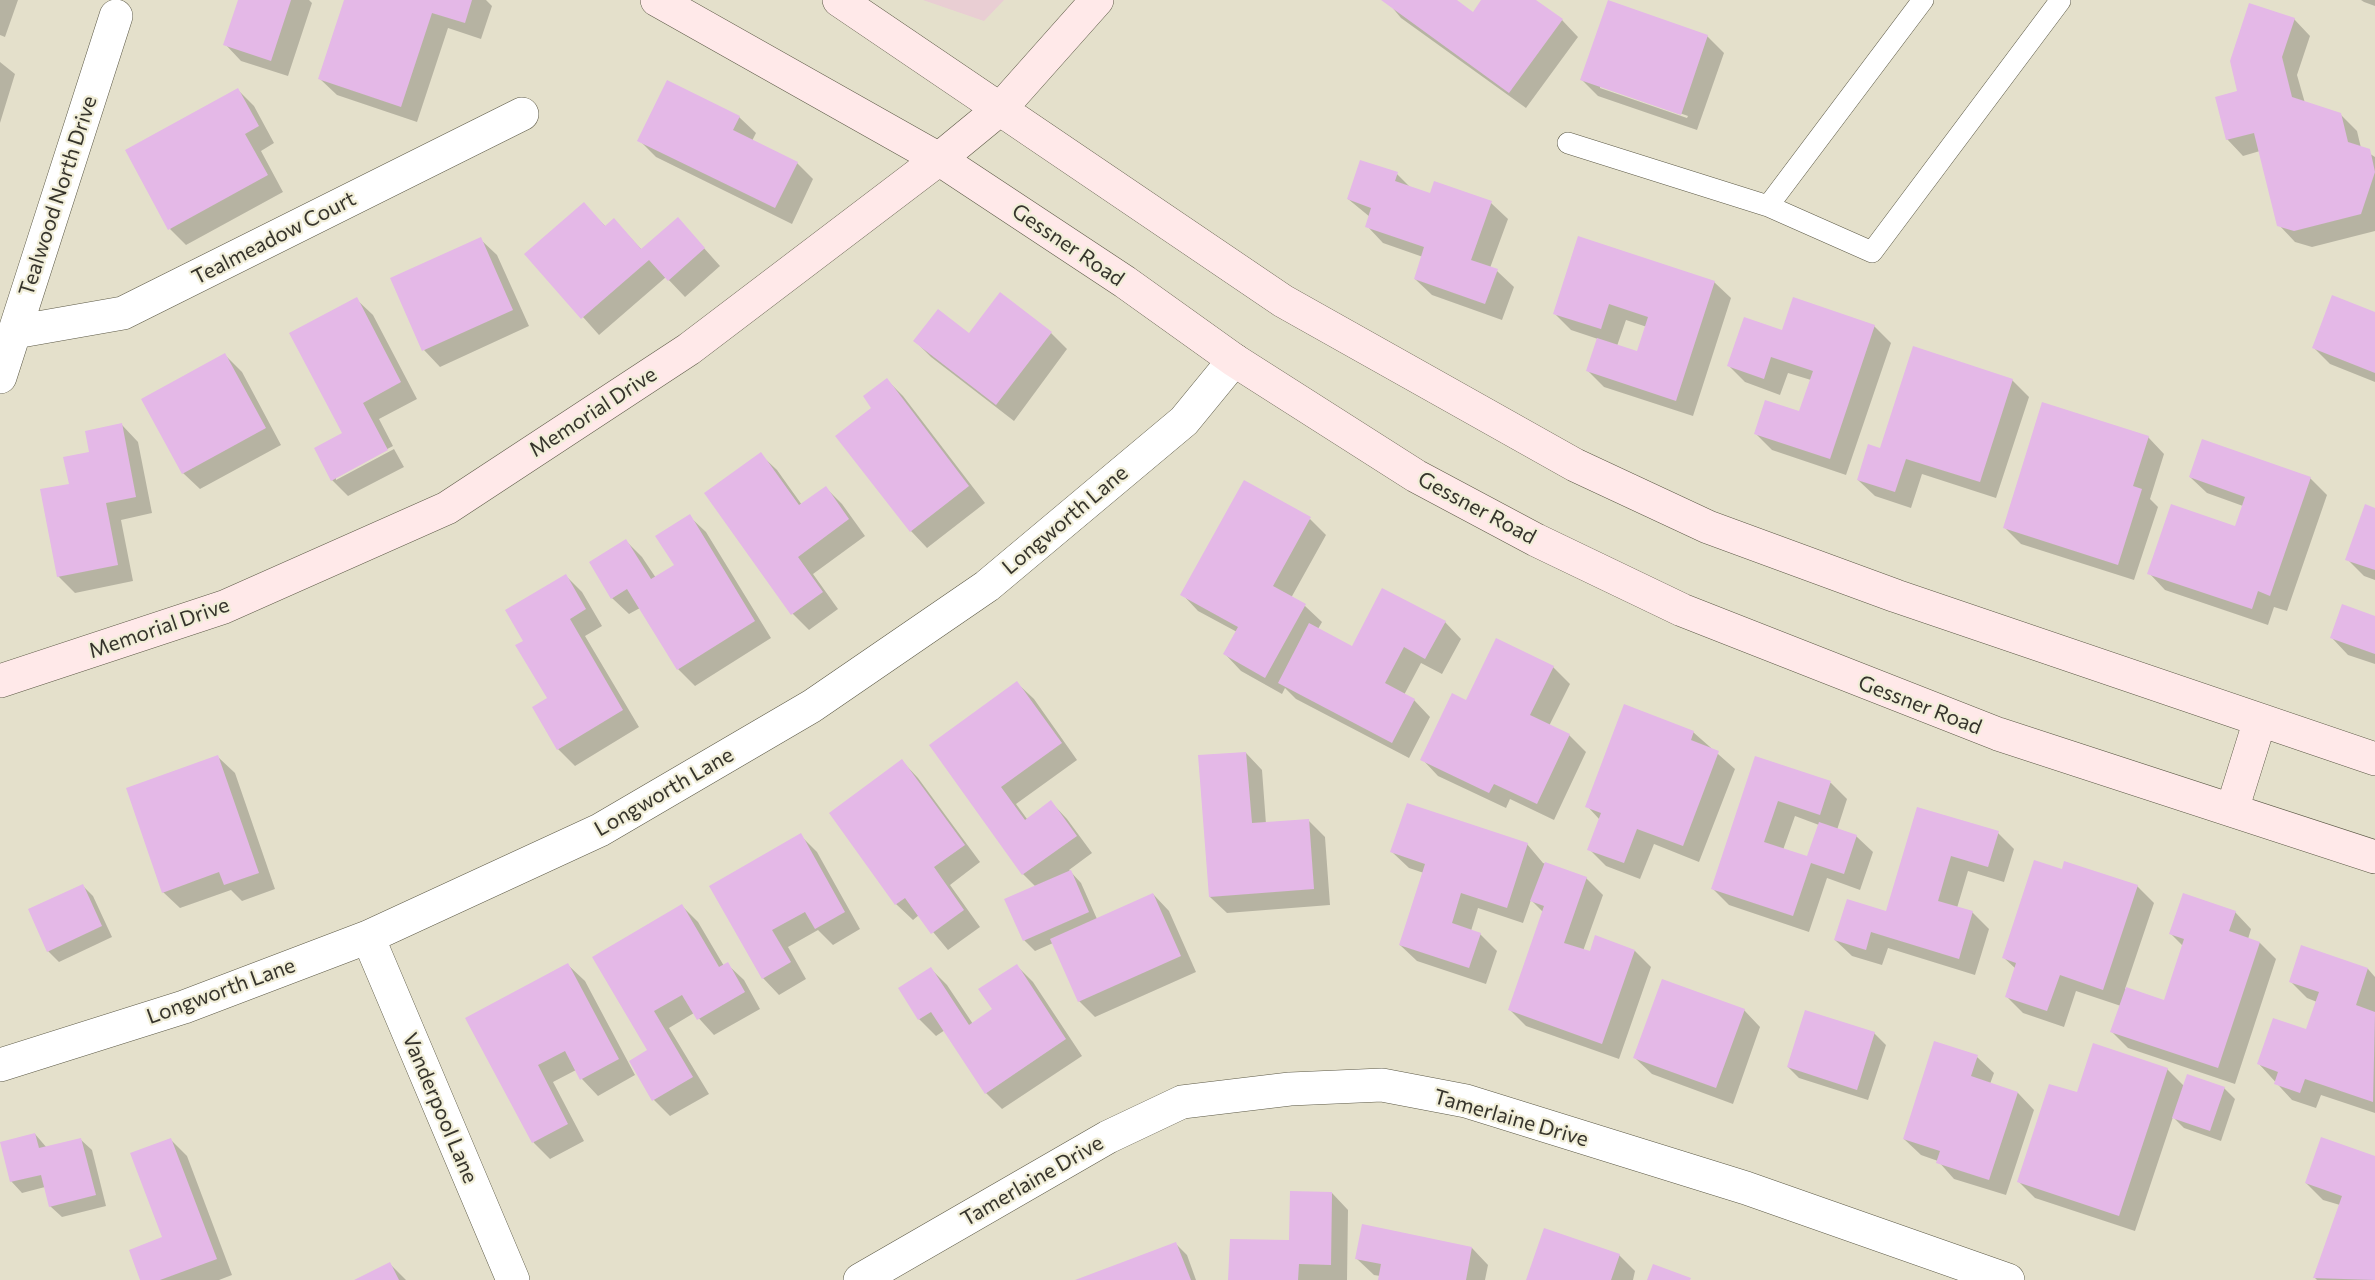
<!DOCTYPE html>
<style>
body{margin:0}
canvas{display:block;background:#e4e0cb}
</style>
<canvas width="2375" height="1280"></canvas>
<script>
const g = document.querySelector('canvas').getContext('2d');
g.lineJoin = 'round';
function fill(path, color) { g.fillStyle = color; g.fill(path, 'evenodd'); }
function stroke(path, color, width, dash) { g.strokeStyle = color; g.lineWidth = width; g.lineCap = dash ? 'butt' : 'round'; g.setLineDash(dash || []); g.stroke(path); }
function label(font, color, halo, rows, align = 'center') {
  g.font = font + ' Commissioner,sans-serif'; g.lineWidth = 4.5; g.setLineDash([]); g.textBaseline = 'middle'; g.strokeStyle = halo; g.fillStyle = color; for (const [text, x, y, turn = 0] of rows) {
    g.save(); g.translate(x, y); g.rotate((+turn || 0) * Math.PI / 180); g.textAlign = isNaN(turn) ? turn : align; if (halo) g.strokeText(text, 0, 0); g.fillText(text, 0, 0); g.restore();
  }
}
fill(new Path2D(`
 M923,0H1004L984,21Z`), '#e9ced3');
fill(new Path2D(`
 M0,0H18L5,37L0,35Z
 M239,0H309L312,3L288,76L241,61L225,44Z
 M346,0H486L492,6L481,39L448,28L417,122L337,95L320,79Z
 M1386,0H1454L1473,14L1483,0H1534L1562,20L1578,37L1526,108L1401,18Z
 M2361,0H2375V6L2364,2Z
 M2294,19L2310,36L2297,75L2305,103L2340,114L2357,131L2361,148L2375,157V231L2312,247L2295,242L2279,225L2260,151L2243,156L2227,139L2239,92Z
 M1707,36L1724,53L1697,130L1598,96L1582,80ZM1600,85L1688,116L1687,118L1600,88Z
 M0,62L15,74L0,123Z
 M238,90L254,106L274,143L261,151L283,192L186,245L170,229Z
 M739,117L756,133L752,141L797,163L813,179L792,224L656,157L639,140Z
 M1397,174L1411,188L1431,194L1491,203L1508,219L1490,268L1497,271L1514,287L1502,320L1432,295L1415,279L1423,257L1383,243L1367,226L1370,217L1348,199Z
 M584,204L606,227L614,220L642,250L678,219L720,266L685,297L666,277L599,335L527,254Z
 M480,239L497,255L529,326L440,367L424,350Z
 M1714,282L1731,298L1693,416L1604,387L1588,371L1598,339L1571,330L1554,313ZM1626,320L1647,327L1638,353L1617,346Z
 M356,299L373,315L417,399L379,419L393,446L336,476V480L394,449L404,467L348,496L332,480L344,433Z
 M2375,314V382L2330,364L2313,347Z
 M1874,326L1891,343L1846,475L1772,450L1755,433L1800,413L1811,380L1788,373L1780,395L1745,382L1729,366L1783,332Z
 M1051,333L1067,349L1014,421L931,357L915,341L969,335Z
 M225,355L242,372L281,445L200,489L183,473Z
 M887,380L903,396L985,503L927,548L911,531L873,408Z
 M2012,380L2029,397L1996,498L1922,474L1911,508L1875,496L1858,480L1881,450Z
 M122,425L138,442L152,513L121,520L133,581L75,593L58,576L70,485L91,453Z
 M2148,437L2164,454L2150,499L2158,507L2134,580L2021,544L2005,528Z
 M760,454L777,470L802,505L826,488L842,504L865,536L813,574L838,609L809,630L793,614L706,493Z
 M2190,477L2310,478L2327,495L2287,611L2274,607L2268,625L2165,590L2149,573L2236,528L2243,506L2207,493Z
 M2375,509V580L2364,576L2347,559Z
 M689,516L706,532L771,638L695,686L678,669L640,608L629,614L612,598L626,541L642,557L656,578L676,566Z
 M1310,519L1326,535L1291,598L1305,606L1322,622L1318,629L1353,648L1445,622L1461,639L1442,674L1421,663L1404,695L1414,700L1430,717L1409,758L1296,699L1285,688L1282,694L1241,671L1225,654L1237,632L1198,611L1182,594Z
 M566,576L582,592L602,626L585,636L639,727L575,766L558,749L534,708L549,699Z
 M2375,617V664L2348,655L2332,638Z
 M1553,667L1570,684L1549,726L1569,735L1586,752L1554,820L1510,799L1506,808L1438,776L1422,759L1467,702Z
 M1017,683L1034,699L1077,760L1016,804L1027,819L1051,802L1067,819L1092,853L1069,870L1081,883L1097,919L1153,894L1169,911L1196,972L1095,1017L1079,1001L1053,943L1035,951L1024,940L1036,887L1023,874L931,745Z
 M1693,732L1735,769L1699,862L1654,844L1640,879L1606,866L1589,849L1600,820L1587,806Z
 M1246,753L1262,770L1266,824L1308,820L1325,837L1330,905L1227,913L1210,897Z
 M218,757L235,773L275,889L242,901L231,890L180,908L163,892Z
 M1756,758L1831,783L1847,799L1837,830L1856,836L1873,852L1860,890L1827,878L1809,932L1729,905L1712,888ZM1795,816L1819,825L1808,858L1783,850Z
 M902,761L918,778L980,862L950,885L980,927L948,950L919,915L913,920L896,904Z
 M1918,809L1998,833L2014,849L2004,882L1968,871L1957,908L1972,912L1989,929L1975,975L1888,948L1882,965L1852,956L1835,940L1887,913Z
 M800,835L817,852L860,929L833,945L818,930L788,947L806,979L779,995L763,978L711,886Z
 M1527,844L1543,863L1586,878L1603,895L1583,951L1591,953L1635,951L1651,967L1619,1059L1526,1026L1510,1010L1544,913L1531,900L1523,923L1478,908L1471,931L1480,934L1497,951L1486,984L1417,961L1400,945L1424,873L1409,868L1392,852Z
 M2063,871L2137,886L2154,903L2125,989L2165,1002L2183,946L2171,934L2235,912L2251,929L2248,939L2260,943L2276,959L2235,1084L2128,1048L2112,1032L2121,1006L2076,991L2064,1027L2023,1013L2007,997L2016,969L2003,957Z
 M82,885L93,896L112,937L59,962L48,951Z
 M682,906L698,922L724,966L727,964L744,980L760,1009L714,1035L694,1013L669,1028L709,1094L670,1116L654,1100L649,1051L594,957Z
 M2302,947L2368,969L2375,977V1113L2321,1095L2316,1108L2292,1100L2259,1064L2307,1031L2317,1002L2307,998L2291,982Z
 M568,965L585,981L635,1075L598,1096L582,1079L576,1070L553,1082L584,1141L550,1159L534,1143L468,1019Z
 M1017,966L1033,982L1082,1056L1002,1109L986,1093L945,1030L936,1036L919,1019L931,969L947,985L973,1024L994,1010Z
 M1744,1010L1760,1027L1733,1104L1652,1074L1635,1058Z
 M1874,1033L1886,1045L1868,1100L1799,1078L1788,1067Z
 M1977,1057L1994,1073L1990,1084L2018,1093L2034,1110L2006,1195L1954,1179L1938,1161L1921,1155L1904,1139Z
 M2167,1069L2184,1086L2224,1088L2235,1099L2221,1141L2184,1128L2173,1117L2135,1231L2035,1198L2018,1181L2078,1094Z
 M35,1134L47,1148L80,1139L92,1150L106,1206L62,1217L50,1206L45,1187L22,1193L11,1181Z
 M171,1140L187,1156L232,1275L219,1280H142L164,1238Z
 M2375,1157V1280H2317L2315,1278L2340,1205L2323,1200L2306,1183Z
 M1332,1193L1348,1210L1347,1280H1230L1290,1242Z
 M1176,1244L1187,1255L1196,1280H1079Z
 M1472,1248L1488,1265L1485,1280H1379L1380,1276L1374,1275L1357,1259Z
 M1619,1255L1635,1271L1633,1280H1527Z
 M390,1264L406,1280H357Z`), '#0003');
fill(new Path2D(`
 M238,0H291L271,61L223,45Z
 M344,0H472L465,23L432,13L401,107L318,79Z
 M1381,0H1457L1473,12L1481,0H1536L1563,19L1509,93Z
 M1608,0L1708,35L1681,115L1580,80Z
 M2249,3L2295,18L2282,57L2292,97L2341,113L2348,142L2370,149L2375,172L2361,214L2294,231L2277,226L2254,133L2226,140L2215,97L2237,91L2230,61Z
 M667,80L740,116L733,130L798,162L775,208L637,141Z
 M238,88L259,126L245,134L268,175L168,230L125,150Z
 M1360,160L1398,172L1395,181L1430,193L1434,181L1492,201L1471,260L1498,269L1485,304L1414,279L1424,247L1365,227L1371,208L1347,199Z
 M584,202L605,226L614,218L641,249L678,217L705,248L668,281L649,260L581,319L524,254Z
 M1578,236L1715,281L1676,401L1586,371L1597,338L1637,351L1648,317L1609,304L1601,329L1553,314Z
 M481,237L513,310L422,351L390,278Z
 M1000,292L1052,332L996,405L913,341L938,309L969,333Z
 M2332,295L2375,312V373L2312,348Z
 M357,297L401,382L363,403L388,450L331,481L314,448L342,433L289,333Z
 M1793,297L1875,325L1830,459L1754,434L1765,400L1799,411L1813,371L1771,357L1764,379L1727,366L1744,317L1782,330Z
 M1913,346L2013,379L1980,482L1906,459L1895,492L1857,480L1868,444L1880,448Z
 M225,353L266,428L182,474L141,399Z
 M887,378L969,486L910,532L835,436L871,408L863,396Z
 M2042,402L2149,436L2133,486L2142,489L2118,565L2003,528Z
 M122,423L136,497L106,503L118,565L57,577L40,489L69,484L63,457L89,452L85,431Z
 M2202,439L2311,477L2270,596L2258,591L2252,609L2147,574L2171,504L2235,526L2245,497L2189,477Z
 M761,452L799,505L826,486L849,519L798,557L823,592L791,615L704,493Z
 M1244,480L1311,517L1273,586L1306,604L1265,678L1223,654L1238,627L1180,595Z
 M2365,504L2375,508V570L2345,560Z
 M690,514L755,621L677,670L627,589L611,599L589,562L626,539L651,579L674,565L655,536Z
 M566,574L586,609L570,619L623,710L557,750L532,707L547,698L515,645L523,641L505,610Z
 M1382,588L1446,621L1425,659L1404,647L1385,683L1415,699L1392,743L1278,683L1309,623L1352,646Z
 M2342,604L2375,616V654L2330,638Z
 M1496,638L1554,666L1530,715L1570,734L1537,804L1494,784L1489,793L1420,760L1452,693L1466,700Z
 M1017,681L1062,743L1001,787L1025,820L1051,800L1077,836L1022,875L929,745Z
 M1624,704L1694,731L1691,740L1719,751L1683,846L1637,829L1624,863L1587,850L1601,813L1585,807Z
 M1246,752L1252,823L1309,819L1314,889L1209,897L1198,755Z
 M218,755L259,873L224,885L219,872L162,893L126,788Z
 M1755,756L1831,781L1820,815L1778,801L1764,842L1807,856L1819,822L1857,835L1844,874L1811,863L1793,916L1711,889Z
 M902,759L965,845L934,867L964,910L931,934L905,898L895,905L829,813Z
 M1407,803L1528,843L1507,908L1461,893L1452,923L1481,933L1469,968L1399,945L1425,864L1390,852Z
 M1917,807L1999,831L1988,867L1951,856L1938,901L1973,911L1959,959L1871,932L1866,950L1834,940L1847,899L1886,911Z
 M801,833L845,912L815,929L805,912L772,930L791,962L762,979L709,886Z
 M2034,860L2062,869L2064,861L2138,885L2103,990L2060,975L2047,1011L2005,997L2016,963L2002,958Z
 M1545,862L1587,877L1564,943L1590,951L1595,935L1635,950L1602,1044L1508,1010L1544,906L1530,901Z
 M1071,870L1089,912L1023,941L1004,899Z
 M83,884L102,926L47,952L28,909Z
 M1153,893L1181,956L1078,1002L1050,939Z
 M2183,893L2236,911L2229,931L2260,942L2218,1068L2110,1032L2126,987L2164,1000L2184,939L2169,934Z
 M682,904L719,967L728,962L745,992L697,1020L682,995L654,1011L693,1077L652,1101L629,1061L647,1050L592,957Z
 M2301,945L2368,968L2356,1005L2375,1012L2373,1102L2305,1079L2300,1093L2274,1084L2278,1072L2257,1064L2273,1018L2306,1029L2319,992L2289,982Z
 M568,963L619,1059L580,1080L565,1051L538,1065L568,1124L532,1143L465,1018Z
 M1017,964L1066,1039L985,1094L931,1012L918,1020L898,988L931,967L969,1025L992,1009L978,989Z
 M1662,979L1745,1009L1716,1088L1633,1058Z
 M1805,1010L1875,1032L1857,1090L1787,1067Z
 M1934,1041L1978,1055L1971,1076L2018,1092L1989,1180L1936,1163L1940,1151L1903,1139Z
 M2093,1043L2168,1068L2119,1216L2017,1182L2049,1084L2077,1092Z
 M2187,1074L2225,1087L2210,1131L2172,1118Z
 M35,1133L39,1148L81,1138L96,1195L49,1207L41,1175L10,1182L0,1142Z
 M2321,1137L2375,1156V1280L2313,1278L2342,1196L2305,1183Z
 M171,1138L217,1259L160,1280H140L129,1250L162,1237L130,1153Z
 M1290,1191L1332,1192L1331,1265L1299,1264L1298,1280H1228L1230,1239L1289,1240Z
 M1362,1224L1472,1247L1466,1280H1378L1381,1264L1355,1259Z
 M1544,1228L1620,1254L1611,1280H1526Z
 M1176,1242L1191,1280H1075Z
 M390,1262L399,1280H354Z
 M1653,1264L1691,1278L1690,1280H1647Z`), '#e4b8e7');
const lane = new Path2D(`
 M1568,143L1768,206L1872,252L2060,1L2058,0
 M1768,206L1923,0`);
const street = new Path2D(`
 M15,332L123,313L522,114
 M0,377L116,16
 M368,937L513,1280
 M0,1065L184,1007L368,937L600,830L812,706L987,586L1184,421L1234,360
 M860,1280L1108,1137L1182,1102L1290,1089L1382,1085L1466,1101L1746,1188L2008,1280`);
const secondary = new Path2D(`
 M657,0L939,159L1125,282L1234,360L1416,476L1536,540L1682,610L1998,734L2375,857
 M839,0L1283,301L1575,465L1708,527L1896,596L2375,759
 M0,681L224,607L447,508L689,349L939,159L1001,108L1097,0
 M2232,810L2260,720`);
stroke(lane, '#5c5946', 22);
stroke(street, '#5c5946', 34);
stroke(secondary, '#5c5946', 34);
stroke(lane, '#fff', 21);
stroke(street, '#fff', 33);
stroke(secondary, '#ffe9e9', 33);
label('21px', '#36342c', '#f1eed8', [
 ["Tealwood North Drive",58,196,-72],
 ["Tealmeadow Court",274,238,-27],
 ["Gessner Road",1068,245,34],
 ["Memorial Drive",593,412,-33],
 ["Gessner Road",1477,508,28],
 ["Longworth Lane",1065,520,-40],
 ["Memorial Drive",159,628,-19],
 ["Gessner Road",1920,705,21],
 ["Longworth Lane",664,792,-30],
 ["Longworth Lane",221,991,-20],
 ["Vanderpool Lane",440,1108,67],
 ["Tamerlaine Drive",1511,1118,16],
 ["Tamerlaine Drive",1032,1181,-30]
]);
</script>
